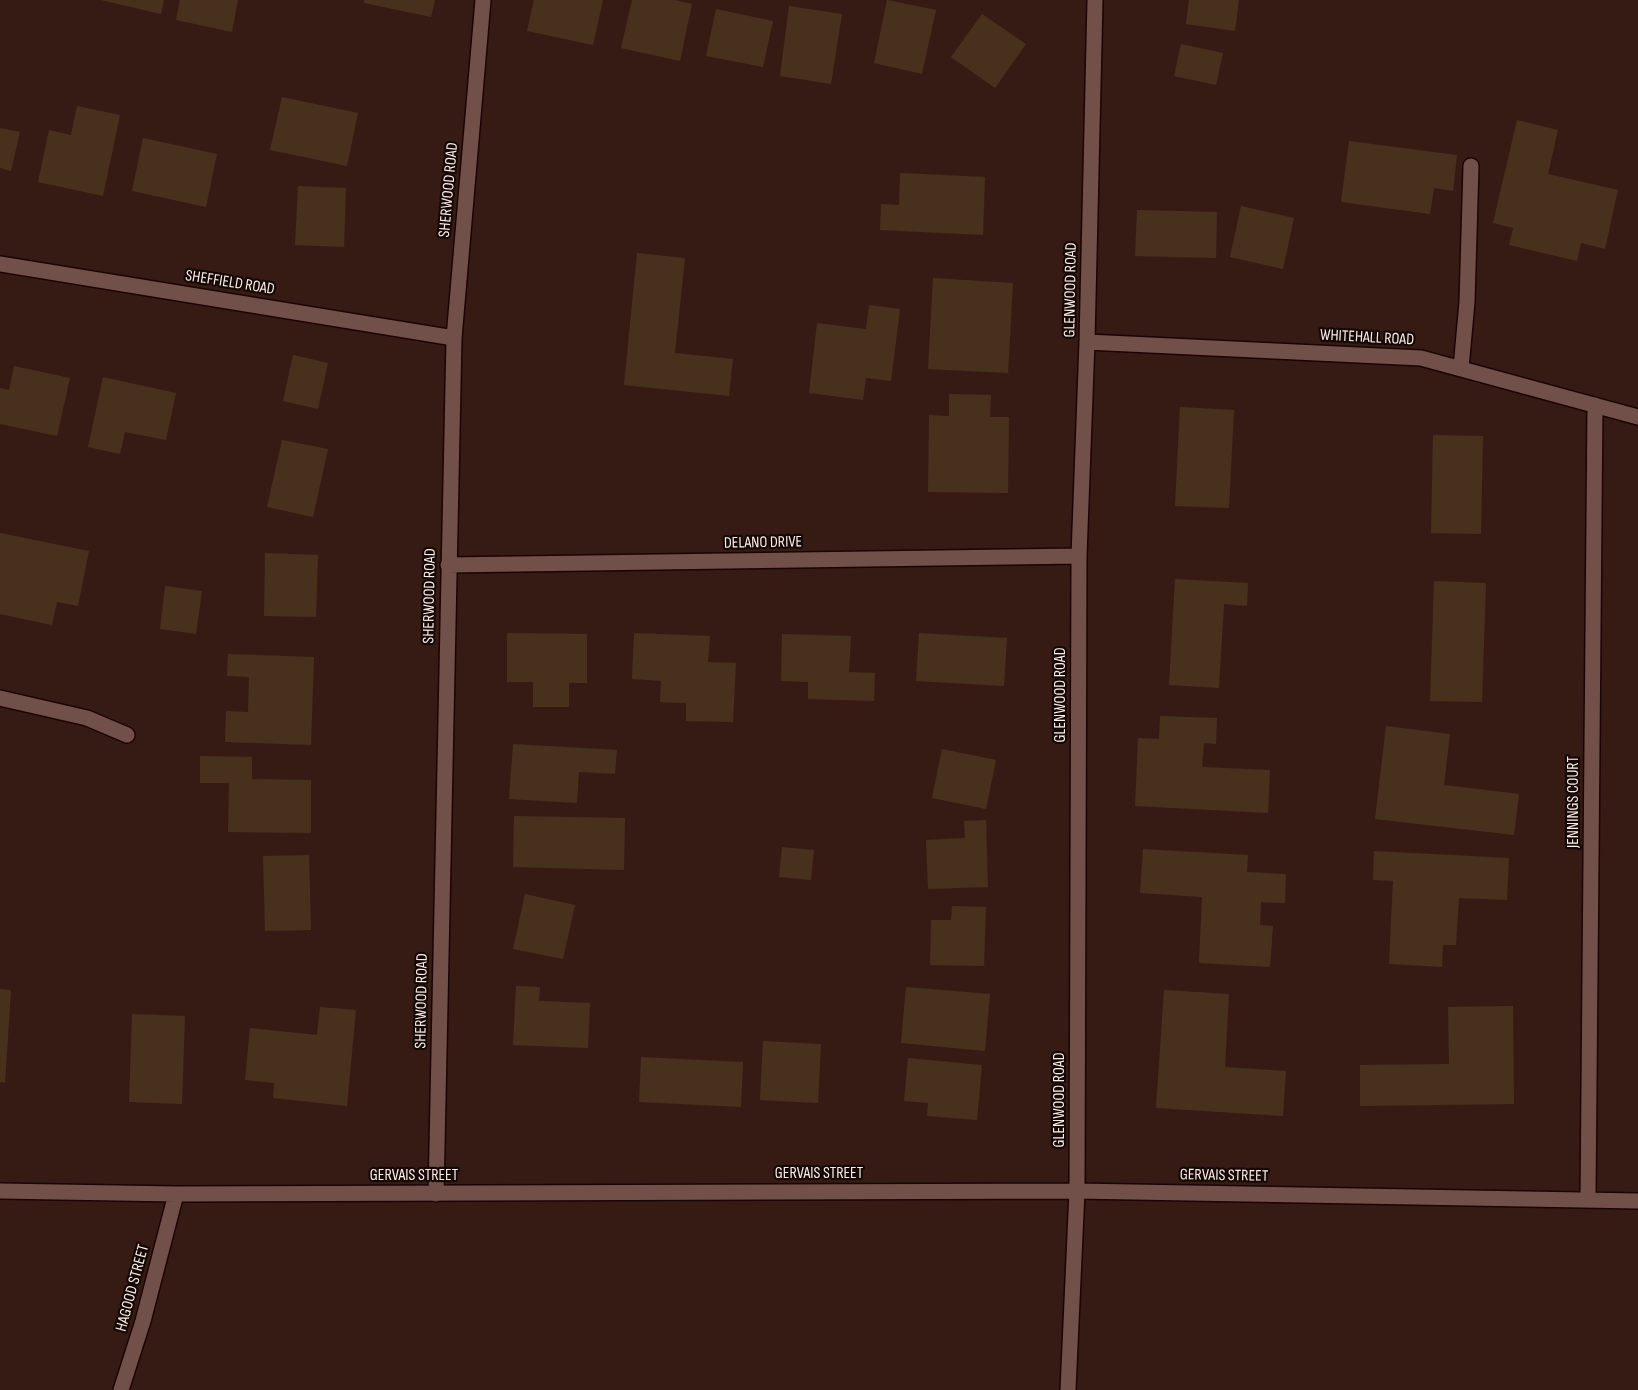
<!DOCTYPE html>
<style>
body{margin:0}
canvas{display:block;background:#361b14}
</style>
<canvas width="1638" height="1390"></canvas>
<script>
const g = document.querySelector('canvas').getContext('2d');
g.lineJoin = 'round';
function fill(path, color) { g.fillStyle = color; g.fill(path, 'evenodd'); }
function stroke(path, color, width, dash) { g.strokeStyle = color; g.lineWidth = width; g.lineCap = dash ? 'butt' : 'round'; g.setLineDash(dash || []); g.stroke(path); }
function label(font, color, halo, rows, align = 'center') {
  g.font = font + ' "Sofia Sans Condensed",sans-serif'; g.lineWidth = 4.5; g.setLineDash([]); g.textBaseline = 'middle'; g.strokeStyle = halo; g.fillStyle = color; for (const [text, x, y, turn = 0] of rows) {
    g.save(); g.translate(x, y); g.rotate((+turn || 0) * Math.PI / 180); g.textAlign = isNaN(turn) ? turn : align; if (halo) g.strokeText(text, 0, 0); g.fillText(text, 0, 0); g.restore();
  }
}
fill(new Path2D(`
 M101,0H164L161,14Z
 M180,0H238L232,32L176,20Z
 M364,0H435L431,17L364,3Z
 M534,0H603L593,45L527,31Z
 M632,0H675L692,4L680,61L621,48Z
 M887,0L936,10L922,74L874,63Z
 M1189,0H1239L1235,31L1186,24Z
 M789,6L842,14L831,84L780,76Z
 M716,9L773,21L763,67L706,56Z
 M982,14L1026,44L995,88L951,57Z
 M1181,44L1223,53L1216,85L1174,76Z
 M282,97L358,113L347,166L270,150Z
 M77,106L120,115L103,196L38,182L49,130L71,135Z
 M1517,120L1558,130L1548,174L1618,190L1605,249L1581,243L1577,261L1509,245L1513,228L1493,223Z
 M0,128L20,132L11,171L0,168Z
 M143,138L217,154L206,207L132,191Z
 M1349,141L1457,155L1453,191L1434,188L1430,214L1341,202Z
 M900,173L985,177L983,235L880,230L881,204L899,205Z
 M298,186L346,188L344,247L295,245Z
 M1241,206L1294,218L1283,269L1230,257Z
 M1137,210L1217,212L1216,258L1135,256Z
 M637,253L685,258L675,353L733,359L729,396L624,385Z
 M933,278L1013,283L1008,373L928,369Z
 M869,305L900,309L891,381L866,378L863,400L809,393L817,323L866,329Z
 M293,355L328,363L318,409L283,401Z
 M14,366L70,378L57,436L0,424V388L9,390Z
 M103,377L176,393L166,440L125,432L120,454L88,447Z
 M949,394L991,395L990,417H1009L1008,493L928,492L929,415L949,416Z
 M1180,407L1234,410L1229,508L1175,506Z
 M1433,435L1483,436L1481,534L1431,533Z
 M282,440L328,449L313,517L267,507Z
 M0,533L89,551L78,606L57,602L52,625L0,614Z
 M265,553L318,555L316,617L264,616Z
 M1175,579L1248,583L1247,606L1224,604L1219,688L1169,685Z
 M1434,581L1486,583L1482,702L1430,701Z
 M165,586L202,591L196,634L160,629Z
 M507,633L587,634V683H569V707H533V682H507Z
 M634,633L710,636L708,662L736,663L733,722L686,721V703L660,702L661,681L632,679Z
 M919,633L1007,638L1004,686L916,681Z
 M782,634L851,636L849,672L875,673L874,701L808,699V682L781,681Z
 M228,654L314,657L311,745L225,742L226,711L248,712L249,677L227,676Z
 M1160,716L1217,718L1216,744L1204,743L1202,767L1270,770L1268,813L1135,806L1138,738L1159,739Z
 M1386,726L1450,734L1444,785L1519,794L1514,835L1375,819Z
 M513,744L617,750L615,774L579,772L577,803L509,799Z
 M942,749L996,760L986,809L932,798Z
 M200,756L252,757V779L311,780V833L228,832L229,783H200Z
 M514,816L625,818L624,870L513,867Z
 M986,820L988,887L928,889L926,840L965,838L964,821Z
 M782,847L814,850L811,880L779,877Z
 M1143,849L1248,855L1247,872L1286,874L1285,903L1261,902L1260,925L1273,926L1270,967L1199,963L1202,897L1140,893Z
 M1374,851L1509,858L1507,900L1459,898L1456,945H1443L1442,967L1389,964L1393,881L1373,880Z
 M309,855L311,930L265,931L263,856Z
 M525,894L575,905L563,959L513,949Z
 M952,906L986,907L984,966L930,965L931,920H951Z
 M516,986L540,987L539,1001L590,1003L588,1048L513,1045Z
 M906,987L990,994L985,1051L901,1043Z
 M0,989L11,990L5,1083L0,1082Z
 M1164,990L1229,994L1225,1067L1286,1071L1283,1116L1156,1108Z
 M1513,1006L1514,1104L1360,1106V1065L1449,1064L1448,1007Z
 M320,1007L356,1010L347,1106L273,1098L274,1083L245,1080L250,1028L317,1035Z
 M132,1014L185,1016L182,1104L129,1102Z
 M763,1041L821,1044L818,1103L760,1100Z
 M641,1057L743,1062L741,1107L639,1102Z
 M908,1058L982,1065L977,1120L927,1116L928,1103L904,1101Z`), '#47311d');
const minor = new Path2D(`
 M0,264L454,338
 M1087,342L1421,358L1638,417
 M1461,368L1467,302L1471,166
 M448,565L1079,556
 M0,698L87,718L127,735
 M0,1191L176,1194L1077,1191L1638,1201
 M436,1194L454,338L483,0
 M1588,1199L1595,405
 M121,1390L143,1321L176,1194
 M1068,1390L1077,1191L1079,556L1087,342L1095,0`);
stroke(minor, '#1c0402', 18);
stroke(minor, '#705048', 15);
label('16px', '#feeeea', '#150906', [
 ["SHERWOOD ROAD",449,190,-85],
 ["SHEFFIELD ROAD",230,283,9],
 ["GLENWOOD ROAD",1071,290,-89],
 ["WHITEHALL ROAD",1367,338,3],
 ["DELANO DRIVE",763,543,-1],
 ["SHERWOOD ROAD",430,596,-89],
 ["GLENWOOD ROAD",1061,695,-90],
 ["JENNINGS COURT",1574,802,-90],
 ["SHERWOOD ROAD",422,1001,-89],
 ["GLENWOOD ROAD",1060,1100,-90],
 ["GERVAIS STREET",819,1174],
 ["GERVAIS STREET",414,1176],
 ["GERVAIS STREET",1224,1176,1],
 ["HAGOOD STREET",133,1288,-75]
]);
</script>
